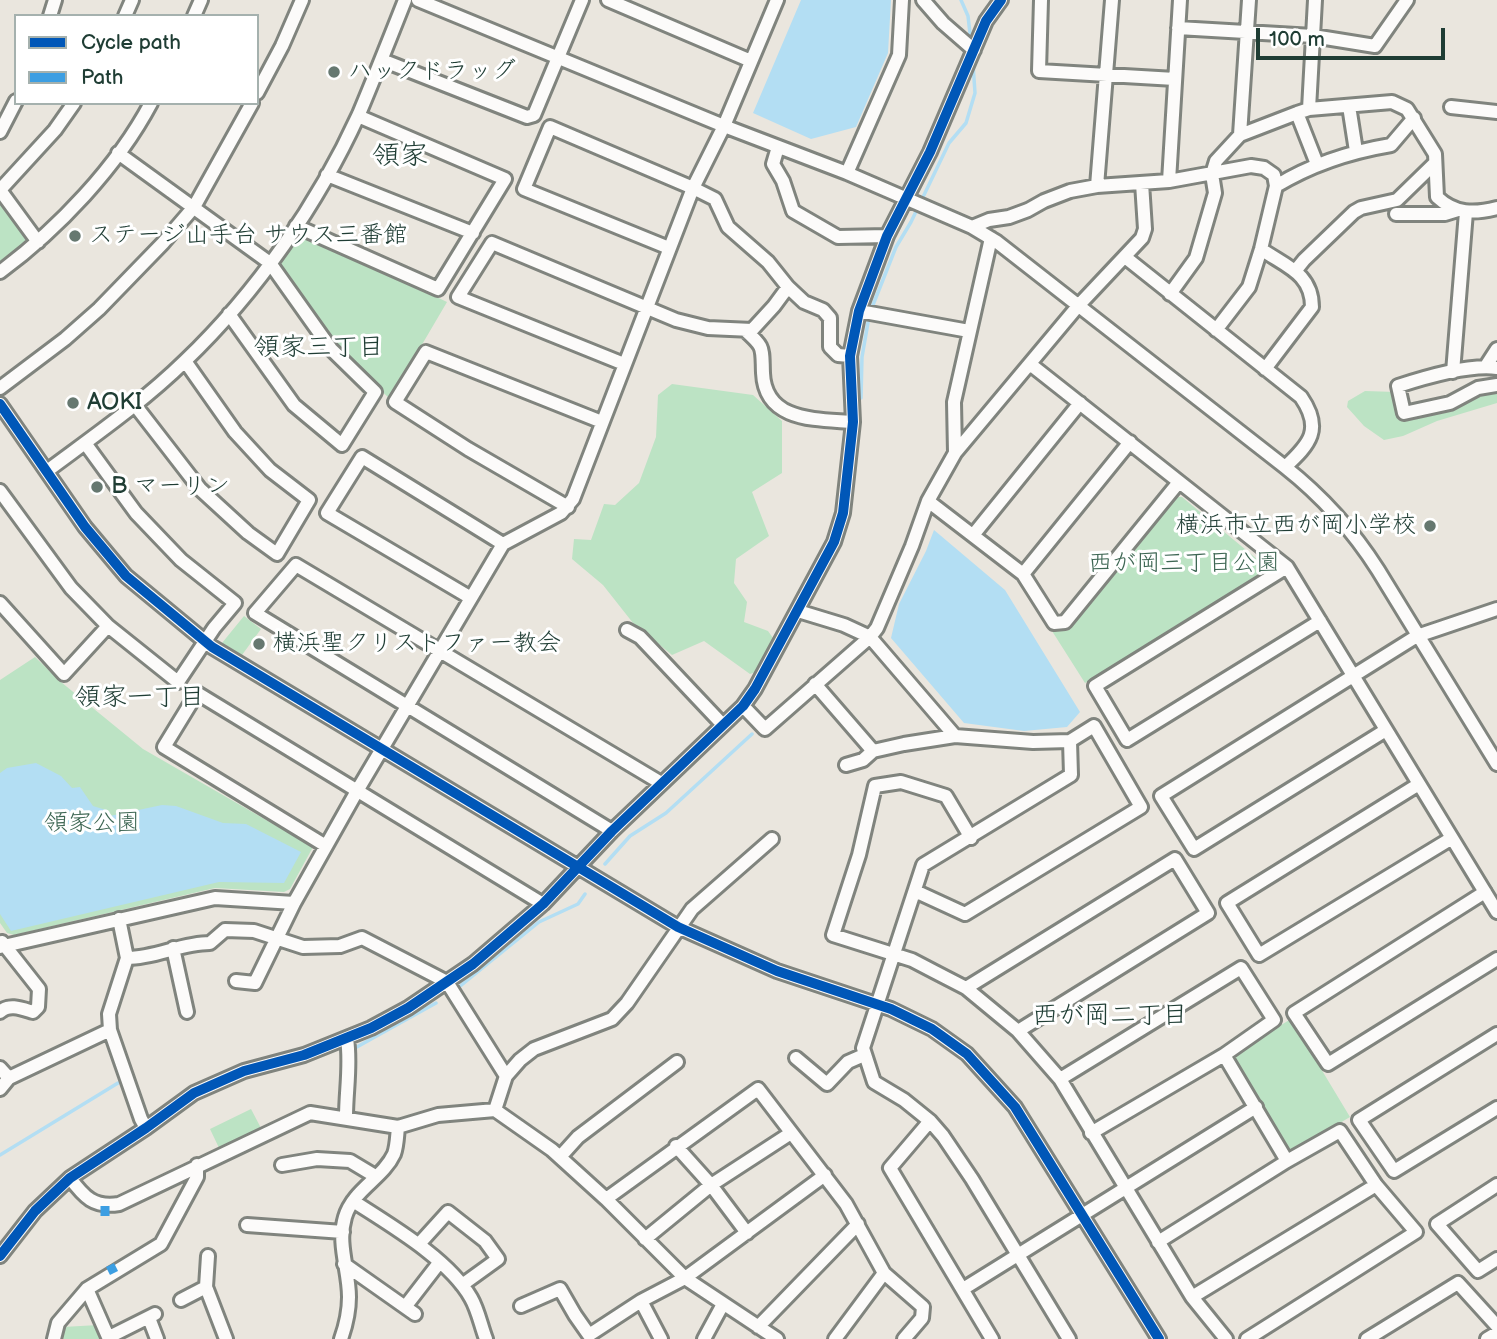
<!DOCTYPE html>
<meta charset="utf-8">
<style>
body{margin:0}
#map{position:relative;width:1497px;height:1339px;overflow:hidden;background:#eae6de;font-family:"Balsamiq Sans",sans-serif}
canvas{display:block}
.legend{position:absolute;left:14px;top:14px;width:245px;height:91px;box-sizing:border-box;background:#fff;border:2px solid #a5b1ae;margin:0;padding:9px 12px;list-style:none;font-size:21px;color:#1f3d34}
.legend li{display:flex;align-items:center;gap:14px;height:35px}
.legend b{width:35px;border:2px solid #a5b1ae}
.scale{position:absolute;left:1256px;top:28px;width:189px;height:32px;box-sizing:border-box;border:4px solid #1f3d34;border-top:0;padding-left:9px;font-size:21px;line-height:24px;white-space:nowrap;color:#1f3d34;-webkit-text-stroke:5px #fff;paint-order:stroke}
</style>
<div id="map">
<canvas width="1497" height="1339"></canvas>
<ul class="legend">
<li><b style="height:9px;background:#0057b8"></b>Cycle path</li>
<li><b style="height:9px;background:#3c9ee2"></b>Path</li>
</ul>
<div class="scale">100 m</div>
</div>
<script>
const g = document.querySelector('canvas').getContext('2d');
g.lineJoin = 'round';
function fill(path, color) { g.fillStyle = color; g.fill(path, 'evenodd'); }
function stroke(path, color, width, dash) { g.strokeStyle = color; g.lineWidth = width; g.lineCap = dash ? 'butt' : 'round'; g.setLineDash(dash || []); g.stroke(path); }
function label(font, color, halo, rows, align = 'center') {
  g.font = font + ' "Balsamiq Sans","Klee One",sans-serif'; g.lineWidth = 6; g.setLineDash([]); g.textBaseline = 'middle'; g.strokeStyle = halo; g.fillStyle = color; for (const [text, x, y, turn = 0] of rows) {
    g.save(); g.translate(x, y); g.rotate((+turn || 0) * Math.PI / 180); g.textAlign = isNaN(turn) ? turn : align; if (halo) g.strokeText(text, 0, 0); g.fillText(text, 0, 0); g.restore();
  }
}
fill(new Path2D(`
 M0,195L29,238L28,245L0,265Z
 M304,234L447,302L390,399L336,348L280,267L278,260L297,235Z
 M672,384L753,395L782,421V473L752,492L769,536L736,559L734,583L747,602L744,622L768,631L773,638L756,672L750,674L704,641L672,655L633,623L603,585L572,559L574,539L591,540L604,504L615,505L639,483L656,437L658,395Z
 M1497,389V403L1437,421L1403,436L1384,440L1364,426L1347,407L1348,401L1365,391L1396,392L1402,418Z
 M1174,497H1182L1269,569V572L1085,683L1052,631H1066Z
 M244,616L261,629L242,655L222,643Z
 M35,657L61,682L143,749L313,847L290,889L284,892L215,888L14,935L7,933L0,923V680Z
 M1291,1019L1350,1117L1294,1150L1288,1149L1233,1060L1235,1053Z
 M251,1109L262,1130L220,1150L210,1129Z
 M98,1325L105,1339H58L63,1327Z`), '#bce3c4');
fill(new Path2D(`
 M801,0H891L888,53L856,127L811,139L753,113Z
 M934,530L1005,590L1080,712L1067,727L1024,731L964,723L891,638L899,604L926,551Z
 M36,763L61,776L72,788L80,787L93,806L106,810L105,817L162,805L176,806L223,823L246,824L301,852L284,883L219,882L11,931L0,914V773L7,768Z`), '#b3def3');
stroke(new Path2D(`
 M961,0L968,16L971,42
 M871,310L896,247L911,222L949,143L966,123L975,93L973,64
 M861,398L862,357L869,317
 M605,864L630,836L666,813L752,734
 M459,987L539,922L578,904L585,894
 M355,1048L436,1003
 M0,1155L118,1083`), '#b3def3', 3.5);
const minor = new Path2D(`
 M418,0L724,126L847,173L972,227L997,242L1285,467C1323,497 1352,529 1378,570L1497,764
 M608,0L751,61
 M923,0L943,23L974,50
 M1041,0L1039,71L1175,79
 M50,16L55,0
 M125,16L132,0
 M194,16L201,0
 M1178,28L1313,36L1375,46L1407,0
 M382,60L527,117L534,115L582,0
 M257,93L282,46L302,0
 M1349,106L1356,151
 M1451,107L1497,112
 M1309,109L1315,0
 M1297,113L1317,164
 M0,132L16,101
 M1240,135L1249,0
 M778,147L773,164L783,181L793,211L838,237L887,236
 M118,153L270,263L331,349L375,392L342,445L294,405L229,314
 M847,173L899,55L902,0
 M327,175L473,233
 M1169,181L1180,0
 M1097,186L1112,0
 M1276,186C1312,164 1349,152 1391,145L1414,118
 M1396,214H1445L1458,210
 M296,226L438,289L505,179L358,116
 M972,227L989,220L1009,217L1028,210L1044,201L1070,191L1097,186L1169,181L1251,166L1264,168L1274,175L1276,186L1261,249L1249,287L1216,330
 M38,242L0,190L55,130L74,103
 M669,248L524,189L550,127L693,188L715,199L728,227L768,262L788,287L804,302L823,310L830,318V347L838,355L850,356
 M1261,249C1285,266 1312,273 1312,307L1265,369
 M1125,257L1301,397C1323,429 1310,444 1285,467
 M1296,270L1304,260L1354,212L1361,208L1397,200L1435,163
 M0,272C58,229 117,167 151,103
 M1170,294L1196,258L1215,193L1212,174L1216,161L1240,135L1297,113L1309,109L1392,102L1407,109L1435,154L1437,197C1455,214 1474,214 1497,208
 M859,311L969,331
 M745,330C765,348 762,347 763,373C765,422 816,419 853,422
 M624,364L458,297L492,243L676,320L708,328L752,330L774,306L788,287
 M1030,364L1287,567L1497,912
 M1486,366L1497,349
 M1497,368C1469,364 1426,377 1398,386L1404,413L1450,403L1478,388L1497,385
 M1453,372L1466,212
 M0,388L65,339L99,309L163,243L194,207L252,103
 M0,404L85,527L126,576L212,647L678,927L777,971L891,1009L932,1029L967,1054L1015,1107L1159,1339
 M135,405L200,489L248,533L277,554L309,500L270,470L235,432L185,361
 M955,453L954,402L991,238
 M47,471C94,436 143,402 185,361C257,292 318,204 359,114C375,76 390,38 405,0
 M0,491L71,588L108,626L178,682L214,628L235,603L181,560L136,513L85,443
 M928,501L1023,574L1054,623L1065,622L1179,482
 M568,507L468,449L395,402L426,352L602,422
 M974,534L1080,403
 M1287,567L1095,686L1127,740L1320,621
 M1023,574L1130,442
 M471,598L327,513L362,457L503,544
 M0,603L64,674L108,626
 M798,611L844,625L870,637L955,736
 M627,630L640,637L723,725
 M815,684L873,751
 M743,706L765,729L870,637L877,628L912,546L928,501L955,453L1078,306L1142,238L1145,229L1142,183
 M1386,730L1194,849L1161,796L1417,636L1497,609
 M846,765L863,760L873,751L904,744L955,736L1033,742L1070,741L1094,726L1141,807L965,914L915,891
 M1419,784L1227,903L1259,955L1452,838
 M612,831L255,613L296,565L661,783
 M971,838L946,796L901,782L875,786L859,855L833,935L912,960L935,972L966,988L1018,1031L1060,1079L1192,1297L1226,1339
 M326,846L164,747L197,693L543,904
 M1485,892L1294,1013L1328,1064L1497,959
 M119,919L127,958L109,1014L110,1030L141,1119L146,1128
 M0,947L215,898L294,903
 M173,948L187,1012
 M127,958C156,958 181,943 210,943L225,930L254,931L303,947L340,946L362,938L447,982L506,1076
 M236,981L255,983L294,903L357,791L503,544L561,513L573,499L693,188L724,126L777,0
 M966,988L1175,859L1208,913L1018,1031
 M0,1012C9,1003 23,1009 33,1012L38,1007L39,989L2,942
 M1497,1034L1359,1120L1394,1171L1497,1108
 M1224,1055L1287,1161
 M796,1058L827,1084L848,1062L864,1055
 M0,1068L9,1078
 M1060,1079L1241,968L1274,1020L1224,1055L1091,1133
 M0,1089L9,1078L110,1030
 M495,1110L506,1076L520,1060L534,1049L612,1019L627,1003L692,909L772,839
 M346,1117C346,1091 351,1064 347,1039
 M930,1121L890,1168L992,1339
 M676,1146L711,1185L747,1233
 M560,1157L578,1137L677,1062
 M282,1165L317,1159L350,1161L375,1176
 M70,1178C84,1197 94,1208 119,1204L310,1113L398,1127L438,1115L495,1110L552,1150L606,1199L685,1278L777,1339
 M1497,1185L1437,1224L1478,1271L1497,1259
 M606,1199L758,1089L846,1204L884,1273L923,1307L922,1318L904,1339
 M353,1201C390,1225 449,1259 471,1298C478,1310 481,1326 486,1339
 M247,1225L343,1232
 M645,1239L711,1185L791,1133
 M1158,1242L1287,1161L1340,1131L1376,1185L1416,1232L1247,1339
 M419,1244L448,1212L485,1241L498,1259L462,1285
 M0,1256L35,1211L70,1178L146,1128L194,1093L244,1071L304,1055L371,1028L408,1008L473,964L543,904L612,831L743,706L755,689L834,542L843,513L853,422L850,356L859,311L887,236L930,152L986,21L1001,0
 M208,1256L206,1287L226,1339
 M344,1264L415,1314
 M87,1289L109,1339
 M963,1289L1256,1107
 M1192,1297L1376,1185
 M181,1300L206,1287
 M521,1306L560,1289L575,1315L589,1335L641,1301
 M405,1307L439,1263
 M149,1318L157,1339
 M758,1327L858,1224
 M109,1337L155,1314
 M54,1339L58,1323L87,1289L161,1244L197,1177V1165
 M341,1339C346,1325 349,1312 349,1297C349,1270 337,1244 345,1217C353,1190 383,1178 394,1154C397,1146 397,1136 398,1127
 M661,1339L641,1301L685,1278L825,1175
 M704,1339L723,1304
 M835,1339L884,1273
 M1069,1339L972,1179L943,1136L930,1121L904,1100L874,1082L863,1048L923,865L1071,775L1070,741
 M1367,1339L1458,1283L1497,1326
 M1487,1339L1497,1333`);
stroke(minor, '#80847e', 18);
stroke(minor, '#fcfbfa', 12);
stroke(new Path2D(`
 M105,1206V1216
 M110,1265L114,1273`), '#3c9ee2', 9, [18, 9]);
stroke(new Path2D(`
 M0,404L85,527L126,576L212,647L678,927L777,971L891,1009L932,1029L967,1054L1015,1107L1159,1339
 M0,1256L35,1211L70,1178L146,1128L194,1093L244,1071L304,1055L371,1028L408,1008L473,964L543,904L612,831L743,706L755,689L834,542L843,513L853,422L850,356L859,311L887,236L930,152L986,21L1001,0`), '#0057b8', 10);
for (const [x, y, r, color] of [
 [334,72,7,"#667870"],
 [75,236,7,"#667870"],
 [73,403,7,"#667870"],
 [97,487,7,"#667870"],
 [1430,526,7,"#667870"],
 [259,644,7,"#667870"]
]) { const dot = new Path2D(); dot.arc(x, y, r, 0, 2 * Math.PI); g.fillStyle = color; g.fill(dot); stroke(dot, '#fff', 2.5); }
label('24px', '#1f3d34', '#fff', [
 ["ハックドラッグ",348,72],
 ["ステージ山手台 サウス三番館",89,236],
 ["AOKI",87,403],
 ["B マーリン",111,487],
 ["横浜市立西が岡小学校",1416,526,"right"],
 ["横浜聖クリストファー教会",273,644]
], 'left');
label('24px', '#3d6653', '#fff', [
 ["西が岡三丁目公園",1184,564],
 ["領家公園",92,824]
]);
label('26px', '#1f3d34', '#fff', [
 ["領家三丁目",319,348],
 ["領家一丁目",140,698],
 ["西が岡二丁目",1110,1016]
]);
label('28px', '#1f3d34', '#fff', [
 ["領家",400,157]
]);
</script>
